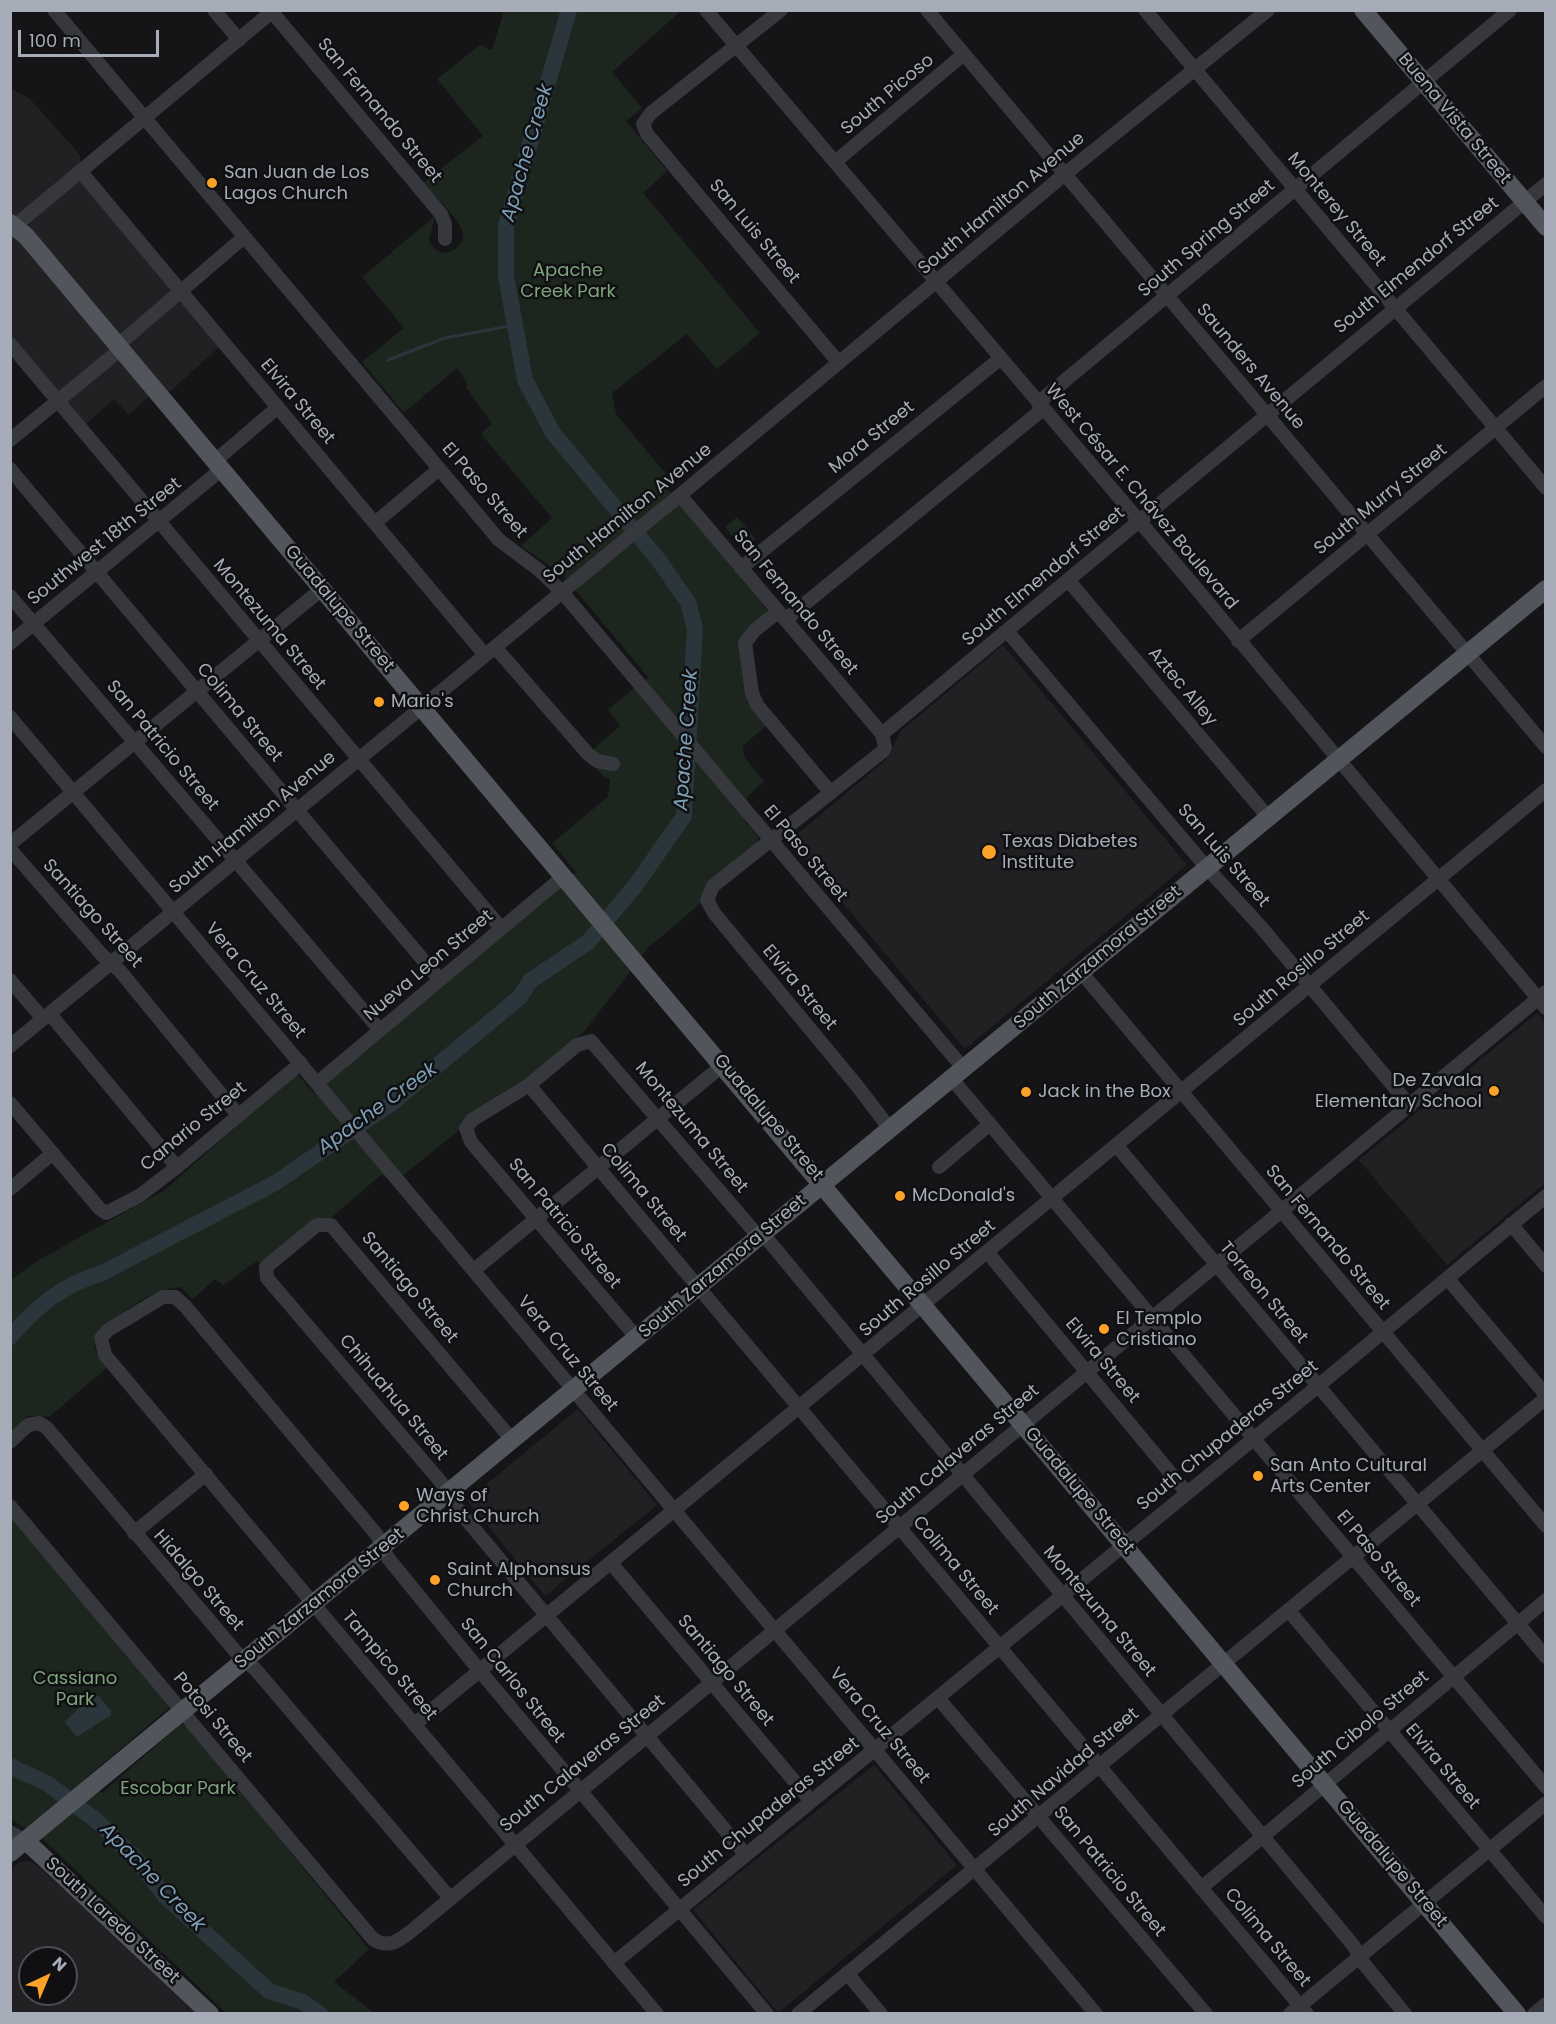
<!DOCTYPE html>
<meta charset="utf-8">
<style>
body{margin:0}
#map{position:relative;width:1556px;height:2024px;overflow:hidden;background:#151517;font-family:Poppins,sans-serif}
canvas{display:block}
.frame{position:absolute;inset:0;border:12px solid #a6adb8;pointer-events:none}
.north{position:absolute;left:18px;top:1946px;width:60px;height:60px;box-sizing:border-box;background:#101012;border:2px solid #4c4f54;border-radius:50%;rotate:44deg;font-size:16px;font-weight:700;line-height:24px;text-align:center;color:#a6adb8}
.north::after{content:'';display:block;margin:auto;width:21px;height:27px;background:#fba329;clip-path:polygon(50% 0,100% 100%,50% 72%,0 100%)}
.scale{position:absolute;left:18px;top:30px;width:141px;height:27px;box-sizing:border-box;border:3px solid #a6adb8;border-top:0;padding-left:8px;font-size:18px;line-height:21px;white-space:nowrap;color:#a6adb8;-webkit-text-stroke:4px #101012;paint-order:stroke}
</style>
<div id="map">
<canvas width="1556" height="2024"></canvas>
<div class="frame"></div>
<div class="north">N</div>
<div class="scale">100 m</div>
</div>
<script>
const g = document.querySelector('canvas').getContext('2d');
g.lineJoin = 'round';
function fill(path, color) { g.fillStyle = color; g.fill(path, 'evenodd'); }
function stroke(path, color, width, dash) { g.strokeStyle = color; g.lineWidth = width; g.lineCap = dash ? 'butt' : 'round'; g.setLineDash(dash || []); g.stroke(path); }
function label(font, color, halo, rows, align = 'center') {
  g.font = font + ' Poppins,sans-serif'; g.lineWidth = 5; g.setLineDash([]); g.textBaseline = 'middle'; g.strokeStyle = halo; g.fillStyle = color; for (const [text, x, y, turn = 0] of rows) {
    g.save(); g.translate(x, y); g.rotate((+turn || 0) * Math.PI / 180); g.textAlign = isNaN(turn) ? turn : align; if (halo) g.strokeText(text, 0, 0); g.fillText(text, 0, 0); g.restore();
  }
}
fill(new Path2D(`
 M10,88L30,99L80,155L82,183L219,347L172,390L147,398L129,415L114,399L85,425L11,335Z
 M1003,645L1187,865L965,1049L790,840L886,760L901,731Z
 M1537,1013L1546,1023L1545,1183L1447,1265L1359,1160Z
 M578,1409L657,1505L545,1596L467,1500Z
 M874,1765L957,1865L778,2013L693,1910Z
 M31,1861L66,1891L195,2013L11,2014V1869L19,1862ZM30,1958H66V1994H30Z`), '#212124');
fill(new Path2D(`
 M504,11H681L612,72L642,108L626,121L667,171L643,193L760,333L717,369L687,334L612,393L616,414L675,485L669,490L768,611L766,615L744,633L741,640L767,725L743,746L744,757L764,781L748,796L744,820L758,837V842L706,884L702,902L648,948L583,1033L526,1079L460,1123L459,1130L405,1174L381,1175L331,1218L318,1219L261,1264L257,1261L223,1285L215,1279L193,1299L180,1287C147,1290 121,1314 96,1334C90,1349 99,1357 108,1367L50,1416H27L11,1432V1280L37,1261L165,1190L296,1073L314,1093L576,872L552,843L608,797L610,779L603,776L585,756L620,726L608,710L648,677L562,574L521,546L552,518L481,434L492,424L466,387L468,385L457,368L404,413L362,362L404,328L362,277L435,216L429,239C436,265 470,249 462,230C456,216 434,195 423,183L483,136L437,79L480,45L492,50Z
 M737,517L756,539L743,549L725,527Z
 M11,1513L170,1707L86,1778L102,1793L181,1724L189,1727L369,1949L334,1982L374,2013H226L47,1843L11,1819Z`), '#1d261e');
fill(new Path2D(`
 M93,1693L97,1694L111,1711V1715L77,1737L65,1722Z`), '#2b363c');
stroke(new Path2D(`
 M388,360L445,338L515,325`), '#2b363c', 3);
stroke(new Path2D(`
 M10,1337C37,1306 62,1285 102,1273L275,1183L392,1103L520,997L530,981L588,942L635,886L684,816L695,629L688,602L657,558L553,433L525,380L506,276V226L569,10
 M10,1766L48,1784L97,1821L137,1860L165,1896L269,1991L303,2002L320,2014`), '#2b363c', 16);
stroke(new Path2D(`
 M54,10L499,540L539,570L562,592L964,1069
 M214,10L239,40
 M706,10L1190,581L1546,1008
 M781,10L651,113L643,124L647,134L839,363
 M927,10L1546,747
 M1145,10L1546,488
 M272,12L441,214L445,224V239
 M835,162L964,54
 M81,172L485,655
 M10,230L274,10
 M10,344L501,928
 M118,345L244,237
 M1038,403L1510,10
 M10,440L121,349
 M215,461L278,407
 M10,469L440,980
 M680,495L882,734L885,747L883,751L713,886L707,900L714,913L858,1087L890,1129
 M375,523L439,469
 M741,568L1001,358
 M1068,580L1268,817
 M10,596L380,1030
 M778,612L755,630L745,643L752,693L757,705L831,793
 M785,620L1043,409
 M1007,631L1207,868L1261,927L1410,1106
 M1238,641L1546,386
 M10,643L222,469
 M495,647L588,754L597,761L613,764
 M10,717L1096,2014
 M882,734L1546,184
 M10,844L322,589
 M10,849L102,955L120,971L238,1115
 M1081,972L1546,1526
 M10,980L43,1019
 M50,1014L177,1167
 M10,1046L680,495L1065,174L1268,10
 M952,1079L1546,1787
 M317,1083L564,876
 M529,1085L1307,2014
 M10,1103L100,1209L106,1213L139,1196L177,1167L301,1063
 M1116,1145L1546,1657
 M939,1167L990,1124
 M10,1189L53,1153
 M1511,1224L1546,1266
 M763,1234L1353,1945L1364,1964L1405,2014
 M988,1253L1187,1493
 M474,1270L723,1065
 M1447,1278L1546,1395
 M637,1338L471,1142L466,1128L472,1120L529,1085L577,1045L591,1041L759,1237
 M513,1441L331,1225H317L266,1267L267,1278L440,1481L456,1507L746,1855
 M10,1442L28,1425L39,1423L47,1428L236,1652L256,1670L450,1898
 M10,1506L373,1939C390,1950 401,1939 415,1928L1546,992
 M134,1533L206,1474
 M611,1563L811,1801
 M1289,1611L1546,1917
 M938,1698L1206,2014
 M415,1724L1546,790
 M10,1832L26,1841
 M1201,1888L1546,1600
 M614,1963L1318,1386L1546,1196
 M847,1973L881,2014
 M657,2014L105,1355L101,1338L108,1330L163,1297H175L185,1306L377,1535L388,1558L480,1671L767,2014
 M798,2014L1546,1398
 M1290,2014L1546,1803
 M1534,2014L1546,2004`), '#36383d', 14);
stroke(new Path2D(`
 M1363,10L1546,227
 M10,223L26,236L1517,2014
 M26,1841L210,2014
 M10,1853L1546,589`), '#52555c', 18);
for (const [x, y, r, color] of [
 [212,183,6,"#fba329"],
 [379,702,6,"#fba329"],
 [989,852,8,"#fba329"],
 [1494,1091,6,"#fba329"],
 [1026,1092,6,"#fba329"],
 [900,1196,6,"#fba329"],
 [1104,1329,6,"#fba329"],
 [1258,1476,6,"#fba329"],
 [404,1506,6,"#fba329"],
 [435,1580,6,"#fba329"]
]) { const dot = new Path2D(); dot.arc(x, y, r, 0, 2 * Math.PI); g.fillStyle = color; g.fill(dot); stroke(dot, '#101012', 2); }
label('18px', '#a6adb8', '#101012', [
 ["South Picoso",888,95,-40],
 ["San Fernando Street",379,111,50],
 ["Buena Vista Street",1454,119,50],
 ["South Hamilton Avenue",1002,204,-40],
 ["Monterey Street",1336,210,50],
 ["San Luis Street",754,232,50],
 ["South Spring Street",1207,239,-40],
 ["South Elmendorf Street",1417,266,-39],
 ["Saunders Avenue",1250,367,50],
 ["Elvira Street",297,402,50],
 ["Mora Street",872,438,-39],
 ["El Paso Street",484,491,49],
 ["West César E. Chávez Boulevard",1141,497,50],
 ["South Murry Street",1381,500,-39],
 ["South Hamilton Avenue",628,514,-39],
 ["Southwest 18th Street",105,542,-39],
 ["South Elmendorf Street",1044,577,-40],
 ["San Fernando Street",795,603,50],
 ["Guadalupe Street",339,609,50],
 ["Montezuma Street",269,625,50],
 ["Aztec Alley",1182,687,50],
 ["Colima Street",239,713,50],
 ["San Patricio Street",162,746,50],
 ["South Hamilton Avenue",253,823,-40],
 ["El Paso Street",805,854,50],
 ["San Luis Street",1223,856,49],
 ["Santiago Street",92,914,48],
 ["South Zarzamora Street",1098,958,-40],
 ["Nueva Leon Street",429,966,-40],
 ["South Rosillo Street",1302,969,-40],
 ["Vera Cruz Street",255,981,50],
 ["Elvira Street",799,988,50],
 ["Guadalupe Street",768,1118,50],
 ["Canario Street",194,1127,-39],
 ["Montezuma Street",691,1128,50],
 ["Colima Street",643,1193,50],
 ["San Patricio Street",564,1224,50],
 ["San Fernando Street",1327,1238,50],
 ["South Zarzamora Street",723,1267,-40],
 ["South Rosillo Street",928,1279,-40],
 ["Santiago Street",409,1288,50],
 ["Torreon Street",1263,1293,50],
 ["Vera Cruz Street",567,1354,50],
 ["Elvira Street",1102,1361,50],
 ["Chihuahua Street",393,1398,50],
 ["South Chupaderas Street",1228,1436,-39],
 ["South Calaveras Street",958,1455,-40],
 ["Guadalupe Street",1079,1491,50],
 ["El Paso Street",1378,1559,50],
 ["Colima Street",955,1566,50],
 ["Hidalgo Street",198,1581,49],
 ["South Zarzamora Street",320,1599,-39],
 ["Montezuma Street",1099,1612,50],
 ["Tampico Street",389,1666,50],
 ["Santiago Street",725,1671,50],
 ["San Carlos Street",512,1681,51],
 ["Potosi Street",212,1718,50],
 ["Vera Cruz Street",879,1726,50],
 ["South Cibolo Street",1361,1730,-40],
 ["South Calaveras Street",583,1764,-39],
 ["Elvira Street",1442,1767,50],
 ["South Navidad Street",1064,1773,-40],
 ["South Chupaderas Street",769,1813,-39],
 ["Guadalupe Street",1392,1864,50],
 ["San Patricio Street",1109,1872,50],
 ["South Laredo Street",112,1921,43],
 ["Colima Street",1267,1938,50]
]);
label('18px', '#a6adb8', '#101012', [
 ["San Juan de Los",224,173],
 ["Lagos Church",224,194],
 ["Mario's",391,702],
 ["Texas Diabetes",1002,842],
 ["Institute",1002,863],
 ["De Zavala",1482,1081,"right"],
 ["Elementary School",1482,1102,"right"],
 ["Jack in the Box",1038,1092],
 ["McDonald's",912,1196],
 ["El Templo",1116,1319],
 ["Cristiano",1116,1340],
 ["San Anto Cultural",1270,1466],
 ["Arts Center",1270,1487],
 ["Ways of",416,1496],
 ["Christ Church",416,1517],
 ["Saint Alphonsus",447,1570],
 ["Church",447,1591]
], 'left');
label('18px', '#7da47c', '#101012', [
 ["Apache",568,271],
 ["Creek Park",568,292],
 ["Cassiano",75,1679],
 ["Park",75,1700],
 ["Escobar Park",178,1789]
]);
label('italic 20px', '#7c9fb5', '#101012', [
 ["Apache Creek",528,153,-74],
 ["Apache Creek",687,740,-86],
 ["Apache Creek",378,1109,-36],
 ["Apache Creek",152,1878,46]
]);
</script>
